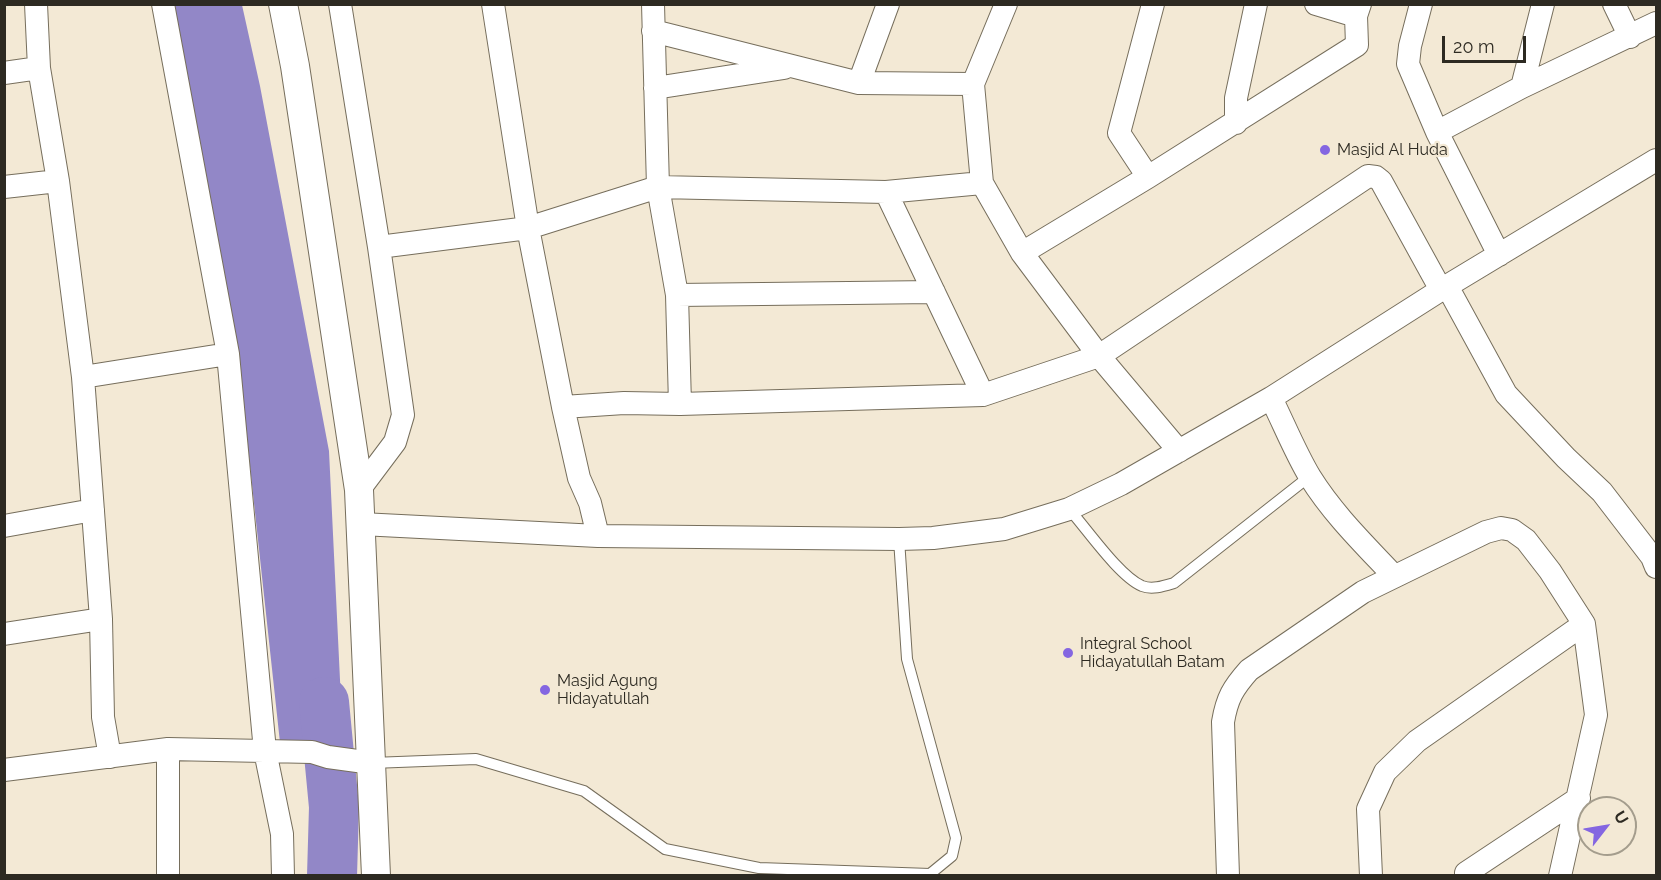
<!DOCTYPE html>
<style>
body{margin:0}
#map{position:relative;width:1661px;height:880px;overflow:hidden;background:#f3e9d5;font-family:Raleway,sans-serif}
canvas{display:block}
.frame{position:absolute;inset:0;border:6px solid #2d2a22;pointer-events:none}
.north{position:absolute;left:1577px;top:796px;width:60px;height:60px;box-sizing:border-box;background:#f3e9d5;border:2px solid #a49d8d;border-radius:50%;rotate:59deg;font-size:16px;font-weight:700;line-height:24px;text-align:center;color:#2d2a22}
.north::after{content:'';display:block;margin:auto;width:21px;height:27px;background:#8466e1;clip-path:polygon(50% 0,100% 100%,50% 72%,0 100%)}
.scale{position:absolute;left:1442px;top:36px;width:84px;height:27px;box-sizing:border-box;border:3px solid #2d2a22;border-top:0;padding-left:8px;font-size:18px;line-height:21px;white-space:nowrap;color:#2d2a22;-webkit-text-stroke:4px #f3e9d5;paint-order:stroke}
</style>
<div id="map">
<canvas width="1661" height="880"></canvas>
<div class="frame"></div>
<div class="north">U</div>
<div class="scale">20 m</div>
</div>
<script>
const g = document.querySelector('canvas').getContext('2d');
g.lineJoin = 'round';
function fill(path, color) { g.fillStyle = color; g.fill(path, 'evenodd'); }
function stroke(path, color, width, dash) { g.strokeStyle = color; g.lineWidth = width; g.lineCap = dash ? 'butt' : 'round'; g.setLineDash(dash || []); g.stroke(path); }
function label(font, color, halo, rows, align = 'center') {
  g.font = font + ' Raleway,sans-serif'; g.lineWidth = 4.5; g.setLineDash([]); g.textBaseline = 'middle'; g.strokeStyle = halo; g.fillStyle = color; for (const [text, x, y, turn = 0] of rows) {
    g.save(); g.translate(x, y); g.rotate((+turn || 0) * Math.PI / 180); g.textAlign = isNaN(turn) ? turn : align; if (halo) g.strokeText(text, 0, 0); g.fillText(text, 0, 0); g.restore();
  }
}
fill(new Path2D(`
 M169,5H242L260,86L329,451L344,763L282,761L240,374Z`), '#9287c7');
stroke(new Path2D(`
 M324,702L334,807L332,876`), '#9287c7', 50);
const service = new Path2D(`
 M1069,509C1087,529 1119,576 1142,586C1152,590 1164,586 1174,583L1310,476
 M372,763L476,759L584,791L665,849L759,868L930,874L952,856L956,838L907,659L899,539`);
const minor = new Path2D(`
 M36,4L39,68L58,181L83,377L101,619L103,717L110,757
 M163,4L228,354L265,751L282,834L283,876
 M340,4L379,247L403,415L395,442L359,490
 M493,4L528,228L563,407L579,478L590,503L598,536
 M653,4L658,187L677,295L680,404
 M1006,4L973,84L982,183L1022,253L1099,356L1179,451
 M1316,4L1356,16
 M1421,4L1410,46L1408,64L1437,132L1499,255
 M1614,4L1630,37
 M653,31L859,83L973,84
 M4,73L39,68
 M859,83L888,4
 M1522,87L1543,4
 M655,88L784,68
 M1236,123V98L1256,4
 M1437,132L1522,87L1656,23
 M1148,177L1119,133L1153,4
 M4,187L58,181
 M886,192L983,395
 M379,247L528,228L658,187L886,192L982,183
 M1022,253L1148,177L1357,45L1356,16L1360,4
 M1447,286L1506,394L1566,458L1602,492L1652,557L1656,567
 M677,295L934,292
 M83,377L228,354
 M1271,398C1284,424 1295,452 1310,477C1333,514 1364,544 1394,576
 M563,407L624,403L680,404L983,395L1099,356L1368,176L1376,177L1381,181L1441,290
 M361,524L598,536L899,539L933,538L1004,529L1069,509L1121,484L1271,398L1447,286L1656,160
 M4,526L93,510
 M4,634L101,619
 M4,770L168,749L312,752L328,757L372,763
 M1466,873L1579,798
 M168,876V749
 M1228,876L1223,722C1227,698 1233,688 1249,670L1363,592L1486,532L1501,528L1512,530L1526,540L1550,571L1584,624L1596,715L1560,876
 M1371,876L1368,809L1385,772L1417,741L1584,624`);
const tertiary = new Path2D(`
 M283,4L295,66L359,490L376,876`);
stroke(service, '#766e5c', 12);
stroke(minor, '#766e5c', 24);
stroke(tertiary, '#766e5c', 30);
stroke(service, '#fff', 10);
stroke(minor, '#fff', 22);
stroke(tertiary, '#fff', 28);
for (const [x, y, r, color] of [
 [1325,150,6,"#8466e1"],
 [1068,653,6,"#8466e1"],
 [545,690,6,"#8466e1"]
]) { const dot = new Path2D(); dot.arc(x, y, r, 0, 2 * Math.PI); g.fillStyle = color; g.fill(dot); stroke(dot, '#f3e9d5', 2); }
label('16px', '#2d2a22', '#f3e9d5', [
 ["Masjid Al Huda",1337,150],
 ["Integral School",1080,644],
 ["Hidayatullah Batam",1080,662],
 ["Masjid Agung",557,681],
 ["Hidayatullah",557,699]
], 'left');
</script>
